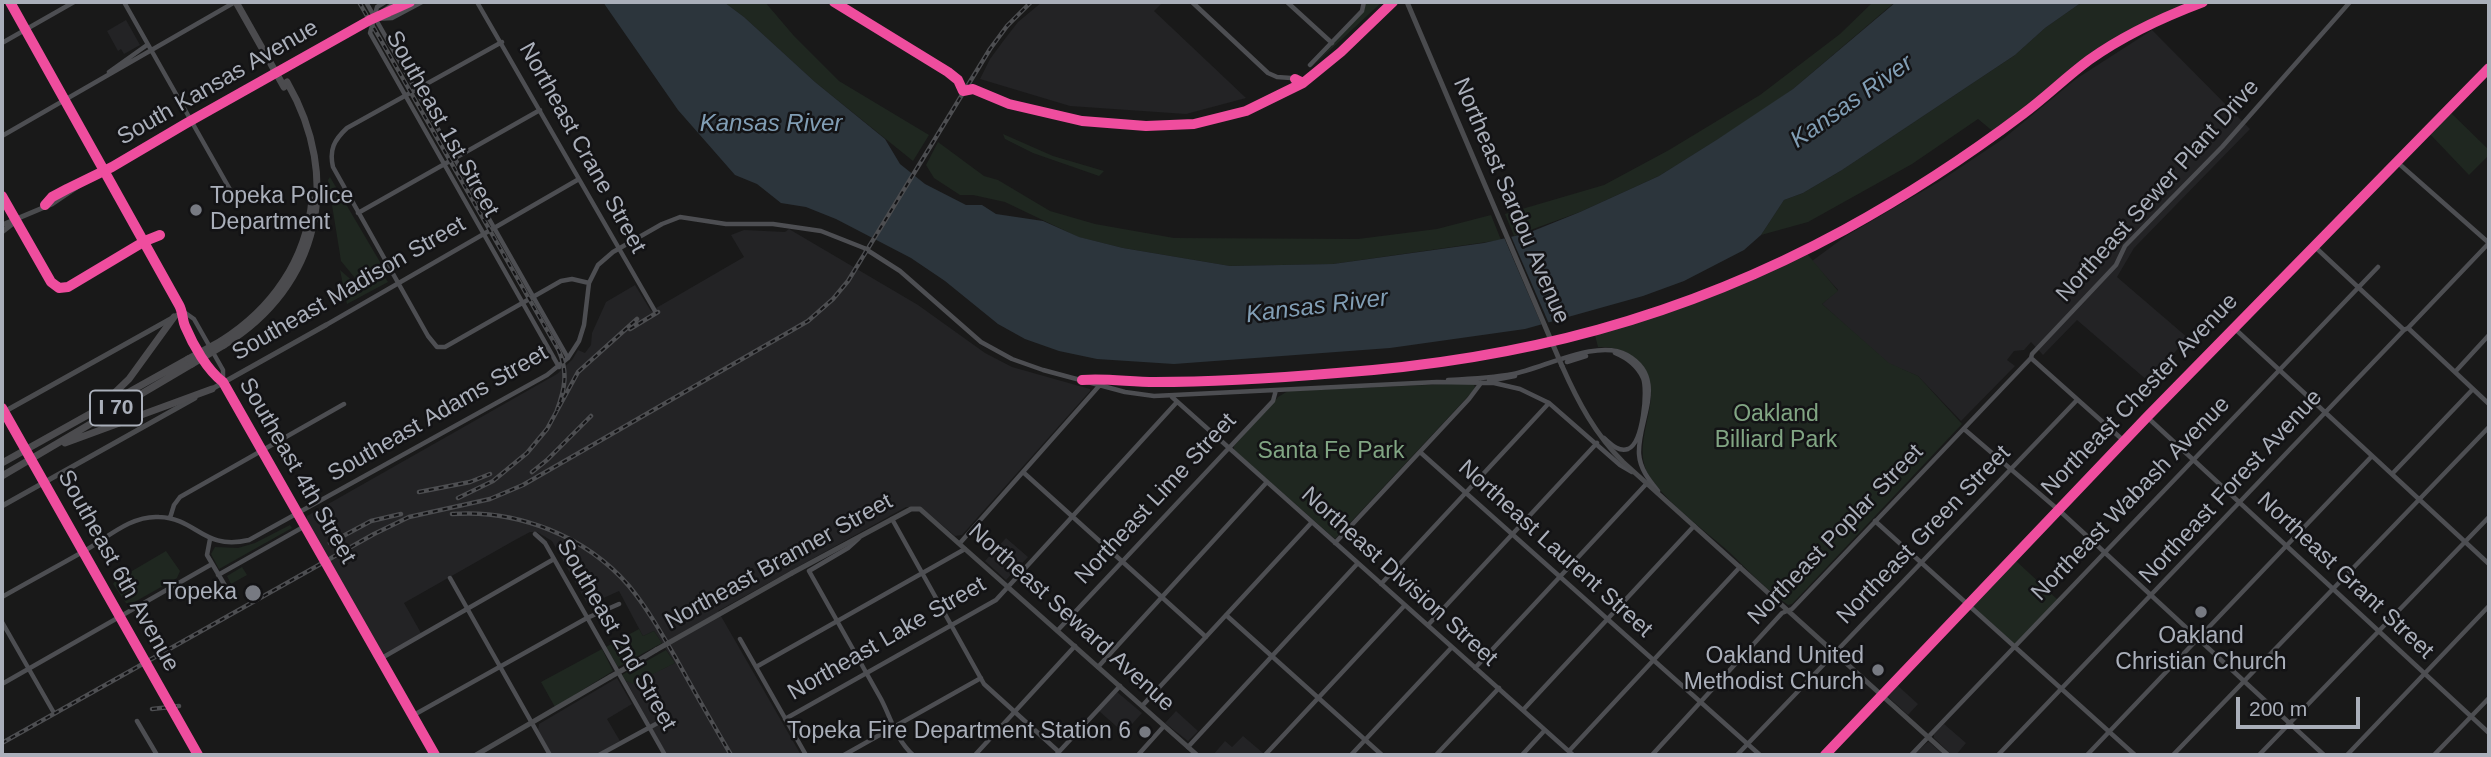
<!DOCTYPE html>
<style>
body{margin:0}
#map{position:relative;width:2491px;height:757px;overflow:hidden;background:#191919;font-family:Arial,sans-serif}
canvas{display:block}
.frame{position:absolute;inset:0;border:4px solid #aaafba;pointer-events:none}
.scale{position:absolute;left:2236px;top:697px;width:124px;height:32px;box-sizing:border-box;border:4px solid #aaafba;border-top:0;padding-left:9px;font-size:21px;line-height:24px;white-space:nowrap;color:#aaafba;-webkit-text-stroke:5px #131315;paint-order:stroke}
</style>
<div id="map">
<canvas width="2491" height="757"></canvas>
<div class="frame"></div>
<div class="scale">200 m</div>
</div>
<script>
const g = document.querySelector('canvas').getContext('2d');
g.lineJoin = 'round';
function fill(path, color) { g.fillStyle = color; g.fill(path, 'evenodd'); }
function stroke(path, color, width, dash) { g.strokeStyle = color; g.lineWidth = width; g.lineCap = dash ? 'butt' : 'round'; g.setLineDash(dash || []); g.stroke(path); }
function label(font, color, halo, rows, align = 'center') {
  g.font = font + ' Arial,sans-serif'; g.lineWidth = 5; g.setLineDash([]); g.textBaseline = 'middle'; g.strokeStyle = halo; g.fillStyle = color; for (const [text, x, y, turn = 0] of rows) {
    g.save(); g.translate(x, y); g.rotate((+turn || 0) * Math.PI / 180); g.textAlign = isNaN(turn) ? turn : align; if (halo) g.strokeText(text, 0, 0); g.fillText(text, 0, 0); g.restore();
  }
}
fill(new Path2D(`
 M1042,2H1163L1154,11L1246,98L1186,114L1070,106L980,79L990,59L1004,40L1018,22Z
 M126,20L140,45L124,54L121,49L118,51L107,31Z
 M2152,30L2250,129L2134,248L2117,277L2188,338L2148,381L2077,320L2043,355L2031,342L2024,350L2014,351L2007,360L2015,366L1961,421L1918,376L1889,364L1822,304L1838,290L1812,261L1846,236L1940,181L2003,139L2076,79Z
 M789,229L918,305L985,353L1012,367L1090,389V391L962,535L955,536L922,508L906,507L718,611L801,755H667L626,681L633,683L675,663L654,631L643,636L619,591L588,605L552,541L537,532H530L515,540L404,603L421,633L384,654L380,653L307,521V516L557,374L572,360L578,350L585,353L591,345L592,333L606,302L635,285L651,311L744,257L731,235L744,230L785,232Z
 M1006,538L1028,557L1006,580L985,561Z
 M617,678L632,704L607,719L620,741L595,755H552L538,730L539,724Z
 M1896,684L1918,704L1908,715L1886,695Z
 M1117,692L1142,713L1124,733L1099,711Z
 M1176,711L1198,731L1188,741L1165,723Z
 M1944,724L1966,743L1956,755H1952L1934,738V734Z
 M1243,736L1263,753L1261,755H1213L1225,741L1232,747Z
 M1928,742H1929L1944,755H1913Z`), '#232325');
fill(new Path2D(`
 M724,2H765L794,36L839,81L929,135L913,161L815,82L744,17Z
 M1366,2H1382L1315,64L1364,11Z
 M1873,2H1895L1793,89L1757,115L1659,176L1580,212L1514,236L1505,214L1604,185L1669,150L1760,95L1840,34Z
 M2082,2H2203L2158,20L2116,43L1995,133L1978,119L1912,164L1808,222L1761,235L1784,200L1803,193L1842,170L2015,55L2045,28Z
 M2450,112L2489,150V155L2469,175L2429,133Z
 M1003,134L1053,156L1104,171L1099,176L1033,153L1005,139Z
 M938,142L984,176L998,180L1050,211L1095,224L1174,238L1358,239L1437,229L1491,215L1501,240L1333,264L1230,266L1123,248L1078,237L1005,202L973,195H960L934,178L926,165Z
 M330,177L380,262L379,272L368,279L355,278L341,261L328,180Z
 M1804,250L1838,291L1822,304L1889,363L1918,376L1962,424L1792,604L1788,605C1766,590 1747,569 1728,551C1703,529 1668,504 1650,477C1626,440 1673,393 1637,360C1625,349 1613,347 1598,347L1594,331L1707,294Z
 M340,270L356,284H370L384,276L388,282L347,304Z
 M1473,383L1475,387L1473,391L1335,539L1234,450V446L1278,397L1288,391Z
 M290,525L292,528L219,569L211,554L215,547L238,548L255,543Z
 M166,551L180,571L177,578L131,604L126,603L113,584L115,581Z
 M2013,558L2059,601L2015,646L1969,604Z
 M242,567L247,575L231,584L227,576Z
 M639,629L643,636L654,631L662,643L618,667L606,647Z
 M602,649L613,671L555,707L541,682Z
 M666,650L675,663L633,684L626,681L622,675Z`), '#1f2720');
fill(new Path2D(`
 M603,2H724L744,17L815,82L885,139L900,164L925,184L966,205H982L996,214L1043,221L1079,237L1123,248L1230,266L1333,264L1484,243L1528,233L1580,212L1659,176L1718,139L1793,89L1896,2H2082L2045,28L2015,55L1842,170L1803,193L1784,200L1761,235L1744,250L1684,281L1643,296L1525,329L1390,348L1174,364L1097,359L1059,351L1025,339L998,324L945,281L911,258L836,219L806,207L781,203L757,184L735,175L678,110Z`), '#2c353c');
fill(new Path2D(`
 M1510,234L1550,326L1543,328L1503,235Z`), '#191919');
stroke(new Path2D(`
 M10,2L179,305C183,312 182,319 185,326C193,345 207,370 223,382L435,755
 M124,2L232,193
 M366,2L568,358
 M385,2L377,7L370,33L559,367
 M477,2L655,311
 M1192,2L1268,73L1277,77L1291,78
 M1287,2L1332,43
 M374,19L392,18L422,2
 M502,42L347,128C334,140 329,150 333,167L428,336L437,347H445L561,281L572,279L589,283
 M2,43L74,2
 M1310,65L1362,11L1364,2
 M109,72L147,45
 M2,136L235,2
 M2,196L51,282L59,288L68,287L145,241
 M358,213L540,110
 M2314,246L2404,330
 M184,312L194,319L223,370V381
 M326,325L579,179
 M2234,328L2489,564
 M2408,328L2489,404
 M2031,358L2124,441
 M1567,362L1586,356
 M2455,372L2489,335
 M1448,380C1470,379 1492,378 1513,374C1544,368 1598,338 1627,355C1669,379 1637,420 1639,454C1640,469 1649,480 1658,491
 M1489,381L1515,376
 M1172,397L1573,755
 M2147,417L2489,733
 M1964,429L2062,513L2324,755
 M1604,438C1611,444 1618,452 1628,449C1643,443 1648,390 1643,378C1637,365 1627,358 1615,353
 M1420,452L1760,755
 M1023,472L1206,637
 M2392,474L2473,389
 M170,518L174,505L180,497L344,404
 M892,519L984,684L1059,752
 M1875,521L2135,755
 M535,534L545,543L665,755
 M859,538L848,548L809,571C833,614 857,656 881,699C891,718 896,740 913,755
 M210,539L207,555L227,589
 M960,543L1099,386
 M1335,543L1469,399L1481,383
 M218,575L305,526
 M450,578L550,755
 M1381,584L1549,403
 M2,597C30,581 58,566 86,550C108,537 132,515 159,517C197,518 203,551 249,540L547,375L568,358L579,341L584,325L589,283L598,265L613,252L662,224L680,217L726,224H773L821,231L864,248L900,271L981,342L1012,359L1043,370L1125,392L1154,396L1437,382L1494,383L1520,389L1549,403L1620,465L1632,472
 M1226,615L1382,755
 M2,622L54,713
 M1428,625L1597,443
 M1058,630L1273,401L1276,390
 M740,639L806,755
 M380,659L554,559
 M756,667L965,549
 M1098,667L1267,482
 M1475,668L1649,481
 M2,684L212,564
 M1142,706L1312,522
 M1523,710L1694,526
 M412,716L587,618L619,604
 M785,719L996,600L1177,402
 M137,721L157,755
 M1188,747L1358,563
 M1569,751L1740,567
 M599,755L665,719
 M844,755L981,678
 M975,755L1075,646
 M1056,755L1120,686
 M1138,755L1164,726
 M1265,755L1405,605
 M1351,755L1452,647
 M1436,755L1499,688
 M1522,755L1545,730
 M1652,755L1782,613L1792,609L2031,358L2032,354L2116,265L2125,246L2222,147L2350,2
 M1737,755L2077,400
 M1825,755L2147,417L2489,68
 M1911,755L2378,267
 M1998,755L2404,330L2408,328L2489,243L2397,162
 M2087,755L2372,456
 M2173,755L2489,427
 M2259,755L2489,517
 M2347,755L2489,606
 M2434,755L2489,698`), '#4d4e52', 4.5);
stroke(new Path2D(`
 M1407,2L1559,359
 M376,16L397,2
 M45,205L52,197L67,189L112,167L185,124L370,20L410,2
 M2,225L52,204L80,185
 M2,232L16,221
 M1562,366C1578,402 1595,434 1623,462L1948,755
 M210,390L326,325
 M2,408L18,437
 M2,413L183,312
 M37,471L96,576
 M2,506L195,398
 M792,573L911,509H920L1197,755
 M626,668L656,650
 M476,755L610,677`), '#4a4b4e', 5);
stroke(new Path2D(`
 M221,341C272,309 306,260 312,200
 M224,345C320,286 343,179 287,82
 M102,405L129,379L174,317
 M65,443L212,389
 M2,463L188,359
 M2,476L192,364`), '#4b4b4e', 7);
const rail = new Path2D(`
 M359,2L559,351C568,372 565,389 557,410
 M630,329L658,312
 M532,472L547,460L591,416
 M419,492L470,482L490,474
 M458,498L493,481L527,453L547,429L578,372L637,319
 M452,514C517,509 586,536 629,586C648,609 663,636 678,662C695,693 713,724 731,755
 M330,543L371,521L401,514
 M152,709L179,706
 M2,743L374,534L409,517L490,499L523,485L808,321L833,299L848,281L990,49L1007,26L1031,2`);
stroke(rail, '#4d4e51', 4.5);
stroke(rail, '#131315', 2, [5]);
stroke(new Path2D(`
 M1559,359L1562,366
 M18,437L37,471
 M96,576L198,755
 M656,650L792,573
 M610,677L626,668`), '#4a4b4e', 5);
stroke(new Path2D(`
 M236,2L284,87
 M188,359L221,341
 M192,364L224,345`), '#4b4b4e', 7);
stroke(new Path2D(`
 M10,2L179,305C183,312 182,319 185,326C193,345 207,370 223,382L435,755
 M834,2L948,72L958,80L963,91L973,89L1009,104L1082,121L1146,126L1194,124L1246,111L1303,83
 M1295,79L1303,83L1341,52L1393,2
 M2,196L51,282L59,288L68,287L145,241L160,235
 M45,205L52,197L67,189L112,167L185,124L370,20L410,2
 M1082,380C1106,378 1130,382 1155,382C1215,382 1277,378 1337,373C1520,360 1682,318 1844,230C1906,196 1966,157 2023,114C2046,97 2066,77 2089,60C2124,35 2163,17 2203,2
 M2,408L198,755
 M1825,755L2147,417L2489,68`), '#ef4d9e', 10);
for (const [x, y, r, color] of [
 [196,210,7,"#777a82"],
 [253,593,9,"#777a82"],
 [2201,612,7,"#777a82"],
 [1878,670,7,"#777a82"],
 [1145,732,7,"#777a82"]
]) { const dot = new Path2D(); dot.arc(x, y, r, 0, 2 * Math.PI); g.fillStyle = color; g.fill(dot); stroke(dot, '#131315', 2.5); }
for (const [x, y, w] of [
 [116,408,52]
]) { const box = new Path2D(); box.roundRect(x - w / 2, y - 17.5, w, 35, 5); g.fillStyle = '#131315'; g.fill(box); stroke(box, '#aaafba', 2); }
label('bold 21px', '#aaafba', null, [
 ["I 70",116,408]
]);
label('23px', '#aaafba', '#131315', [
 ["South Kansas Avenue",218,83,-30],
 ["Southeast 1st Street",442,124,61],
 ["Northeast Crane Street",582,148,61],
 ["Northeast Sewer Plant Drive",2158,191,-48],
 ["Northeast Sardou Avenue",1511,201,67],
 ["Southeast Madison Street",349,289,-30],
 ["Northeast Chester Avenue",2140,395,-46],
 ["Southeast Adams Street",438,414,-30],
 ["Southeast 4th Street",297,471,60],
 ["Northeast Forest Avenue",2231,487,-47],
 ["Northeast Lime Street",1156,499,-47],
 ["Northeast Wabash Avenue",2131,499,-46],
 ["Northeast Poplar Street",1836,535,-46],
 ["Northeast Green Street",1924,535,-46],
 ["Northeast Laurent Street",1555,549,42],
 ["Northeast Branner Street",779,562,-29],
 ["Southeast 6th Avenue",118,571,61],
 ["Northeast Grant Street",2345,576,43],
 ["Northeast Division Street",1399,577,42],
 ["Northeast Seward Avenue",1071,618,42],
 ["Southeast 2nd Street",616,635,60],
 ["Northeast Lake Street",887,639,-30]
]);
label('23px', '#aaafba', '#131315', [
 ["Topeka Police",210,197,"left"],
 ["Department",210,223,"left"],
 ["Topeka",237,593],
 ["Oakland",2201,637,"center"],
 ["Christian Church",2201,663,"center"],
 ["Oakland United",1864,657],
 ["Methodist Church",1864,683],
 ["Topeka Fire Department Station 6",1131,732]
], 'right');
label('23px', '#81a583', '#131315', [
 ["Oakland",1776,415],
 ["Billiard Park",1776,441],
 ["Santa Fe Park",1331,452]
]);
label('italic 24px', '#819eb5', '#131315', [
 ["Kansas River",1852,102,-35],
 ["Kansas River",771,124],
 ["Kansas River",1317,307,-7]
]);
</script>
